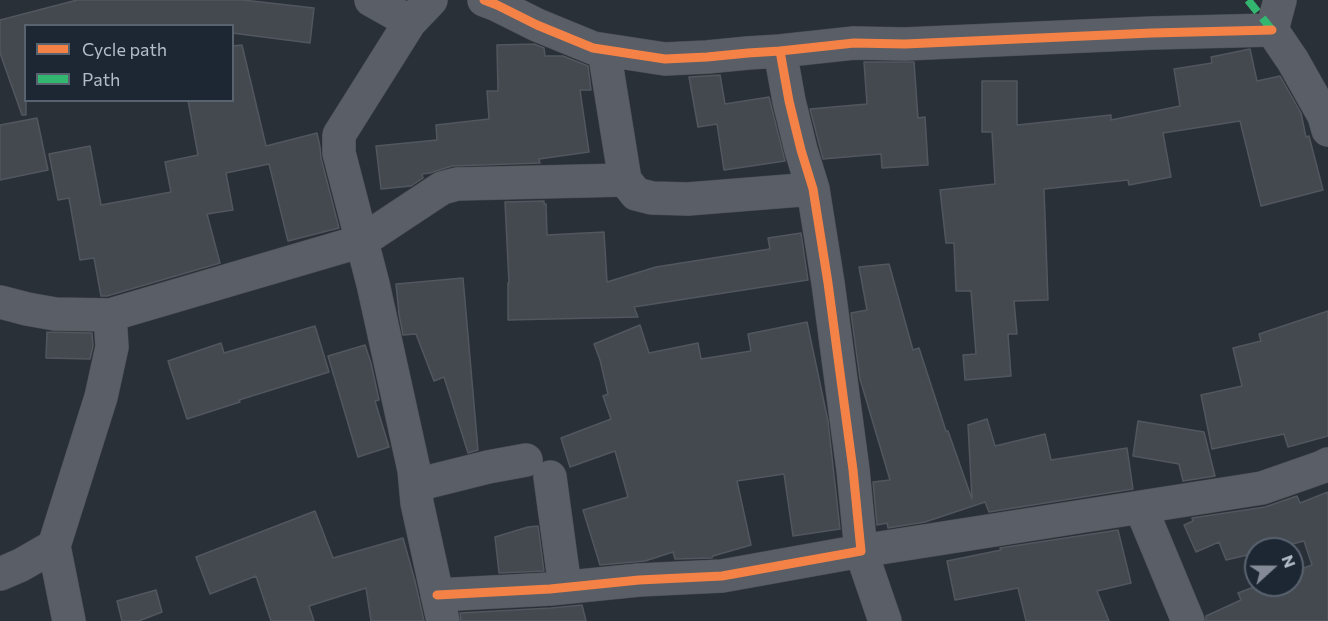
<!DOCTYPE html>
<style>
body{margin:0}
#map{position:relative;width:1328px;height:621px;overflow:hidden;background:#2a3038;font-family:Commissioner,sans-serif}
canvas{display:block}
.legend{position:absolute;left:24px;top:24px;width:210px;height:78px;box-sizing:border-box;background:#1d2633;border:2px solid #59626f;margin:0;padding:8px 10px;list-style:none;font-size:18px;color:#b4bcc9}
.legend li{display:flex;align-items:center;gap:12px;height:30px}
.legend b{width:30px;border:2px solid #59626f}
.north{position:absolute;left:1244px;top:537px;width:60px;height:60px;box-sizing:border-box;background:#1d2633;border:2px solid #59626f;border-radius:50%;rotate:69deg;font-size:16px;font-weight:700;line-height:24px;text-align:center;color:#b4bcc9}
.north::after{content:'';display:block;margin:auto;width:21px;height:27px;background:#848b96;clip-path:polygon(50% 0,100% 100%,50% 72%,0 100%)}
</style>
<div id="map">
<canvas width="1328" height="621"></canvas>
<ul class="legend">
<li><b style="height:8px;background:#f48246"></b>Cycle path</li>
<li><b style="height:8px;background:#33b770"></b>Path</li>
</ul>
<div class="north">N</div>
</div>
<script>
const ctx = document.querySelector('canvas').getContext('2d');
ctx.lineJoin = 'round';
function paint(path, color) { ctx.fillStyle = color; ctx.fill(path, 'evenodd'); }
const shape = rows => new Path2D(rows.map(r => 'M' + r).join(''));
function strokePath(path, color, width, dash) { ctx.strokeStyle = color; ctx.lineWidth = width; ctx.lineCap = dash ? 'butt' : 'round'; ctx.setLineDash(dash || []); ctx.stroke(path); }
const building = shape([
 [77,0,243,0,314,8,310,43,232,33,232,26,26,26,26,115,22,115,0,53,0,20,77,0],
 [534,44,544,48,545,56,563,56,588,66,591,90,580,90,589,152,539,159,540,163,452,166,430,173,422,174,423,178,411,186,381,189,376,146,437,140,436,125,489,119,487,91,498,91,497,45,534,44],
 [242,45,266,146,317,133,320,147,321,158,339,228,288,241,269,164,226,173,233,210,207,214,220,263,107,296,101,296,94,258,80,260,69,198,58,200,49,154,90,146,101,205,171,192,165,162,198,155,188,100,232,100,232,46,242,45],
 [1250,49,1257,81,1280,76,1301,113,1306,137,1309,136,1323,190,1261,206,1240,121,1163,133,1171,177,1129,185,1128,180,1044,189,1048,300,1014,301,1017,334,1008,334,1011,376,965,380,963,355,976,354,971,291,956,291,954,243,946,243,940,190,995,184,992,132,982,132,982,81,1017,81,1017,125,1111,115,1111,120,1180,106,1174,69,1212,63,1211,57,1250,49],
 [864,62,914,62,918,118,925,117,928,165,882,168,881,154,823,159,810,109,867,104,864,62],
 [720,75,725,104,769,97,785,161,724,170,717,124,698,127,689,77,720,75],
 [37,118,48,170,0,180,0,125,37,118],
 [544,201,544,204,546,204,547,235,604,232,607,282,656,267,770,249,768,238,801,233,808,280,634,307,638,317,508,320,508,283,509,283,505,202,544,201],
 [889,264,913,350,919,348,946,431,948,431,972,499,968,425,987,419,995,446,1045,434,1051,460,1127,448,1133,489,989,512,985,502,925,522,888,528,887,523,877,525,873,482,890,480,860,379,851,313,867,310,859,267,889,264],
 [463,278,478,450,468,453,444,377,434,381,416,334,403,335,399,314,396,284,463,278],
 [1328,311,1328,436,1288,447,1284,434,1212,449,1201,395,1242,386,1233,348,1261,341,1259,334,1328,311],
 [807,322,828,421,840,529,793,536,784,474,737,481,751,545,713,556,712,558,675,559,673,552,645,561,600,565,583,510,628,497,615,451,570,467,561,438,611,419,603,396,608,394,600,360,594,344,640,325,649,353,698,343,701,359,751,351,748,334,807,322],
 [315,326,329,372,239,400,240,402,187,419,168,361,221,343,224,353,315,326],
 [47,332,92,333,93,346,90,359,46,358,47,332],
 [365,345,371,363,379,400,375,401,389,447,358,457,328,356,365,345],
 [1138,421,1204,432,1215,476,1183,481,1179,464,1133,456,1138,421],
 [1328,492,1328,621,1206,621,1206,616,1241,600,1238,593,1259,585,1292,585,1292,572,1312,565,1304,541,1273,549,1256,549,1256,553,1226,560,1219,542,1196,552,1184,525,1193,521,1192,518,1265,507,1297,496,1300,503,1328,492],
 [315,511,333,558,403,538,415,581,424,621,371,621,366,588,309,606,314,621,271,621,256,576,210,594,196,557,315,511],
 [538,526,544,571,499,573,495,537,528,527,538,526],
 [1118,530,1131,583,1097,591,1109,621,1026,621,1018,588,955,600,947,561,1001,550,1000,548,1118,530],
 [156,590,162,612,139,621,122,621,117,601,156,590],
 [582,605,586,621,461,621,460,613,551,608,582,605]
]);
const street = shape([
 [371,0,410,22],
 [431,0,410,22,339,135,339,153,373,284,414,470,417,503,443,621],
 [484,0,497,5,537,25,593,48,665,59,707,57,748,53,780,51,854,43,905,44,1152,33,1272,30],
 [1272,30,1293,61,1324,116,1328,130],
 [1272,30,1280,0],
 [604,50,625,180,636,194,652,198,688,199,813,189],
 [0,302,27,309,55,314,110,315,112,347,101,397,54,546,69,621],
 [110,315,362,241,442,188,457,184,625,180],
 [550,477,565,587],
 [416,485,488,467,526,460],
 [1141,508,1188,621],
 [0,574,21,565,54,546],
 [437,595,550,589,639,580,722,576,861,551,853,470,828,283,813,189,801,150,789,101,780,51],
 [885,621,861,551,1262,488,1322,467,1328,464]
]);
const quiet = shape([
 [1248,0,1272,30]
]);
const cycleway = shape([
 [484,0,497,5,537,25,593,48,665,59,707,57,748,53,780,51,854,43,905,44,1152,33,1272,30],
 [437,595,550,589,639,580,722,576,861,551,853,470,828,283,813,189,801,150,789,101,780,51]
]);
paint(building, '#444950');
strokePath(building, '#52575f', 1.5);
strokePath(street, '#484c53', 34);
strokePath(street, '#5a5e66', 33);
strokePath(quiet, '#33b770', 8, [15, 8]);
strokePath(cycleway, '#f48246', 9);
</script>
